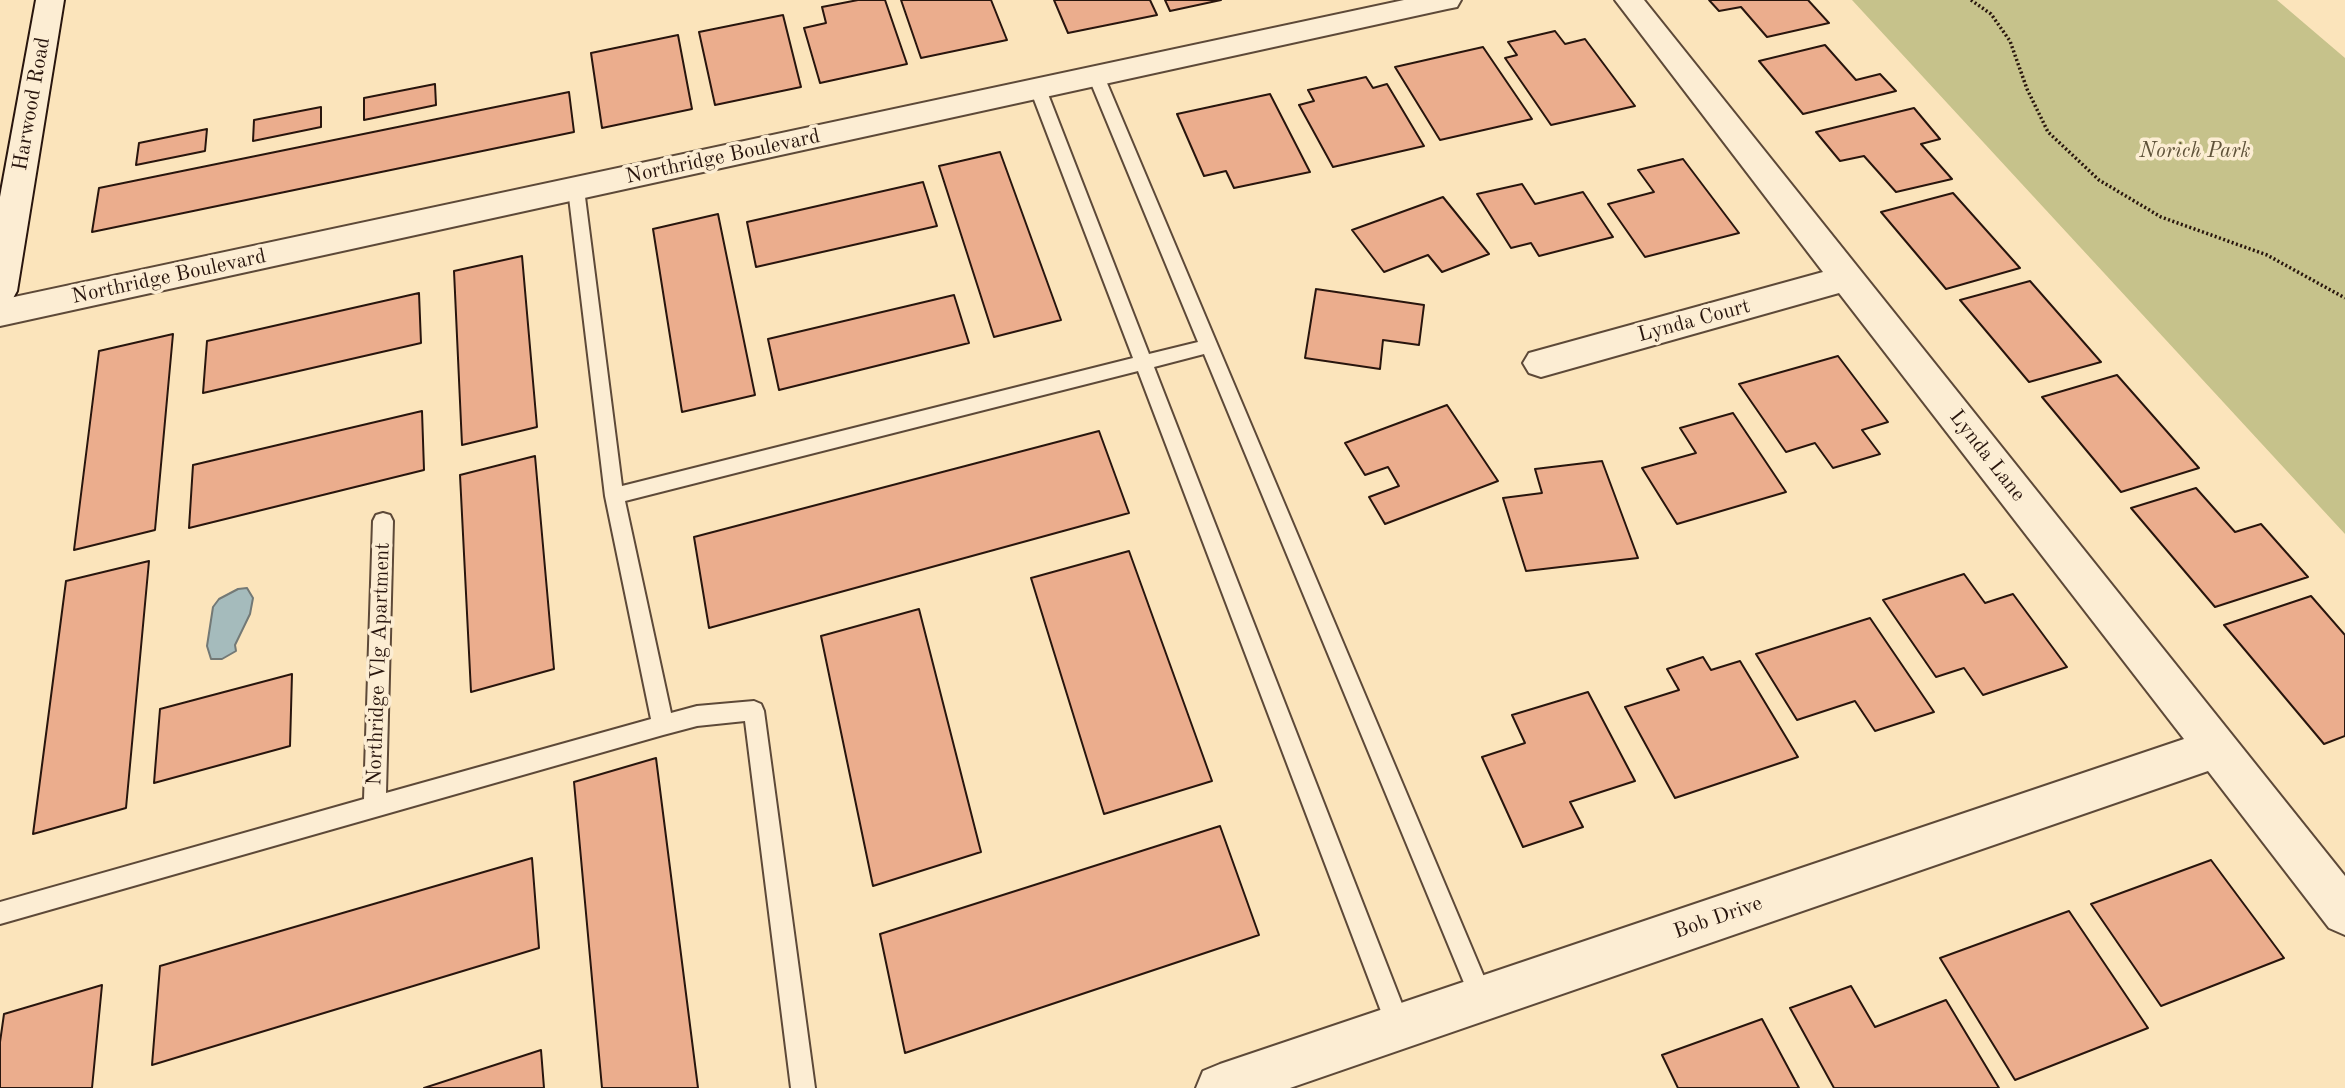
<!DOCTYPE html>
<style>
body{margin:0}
canvas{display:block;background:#fbe4bb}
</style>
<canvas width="2345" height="1088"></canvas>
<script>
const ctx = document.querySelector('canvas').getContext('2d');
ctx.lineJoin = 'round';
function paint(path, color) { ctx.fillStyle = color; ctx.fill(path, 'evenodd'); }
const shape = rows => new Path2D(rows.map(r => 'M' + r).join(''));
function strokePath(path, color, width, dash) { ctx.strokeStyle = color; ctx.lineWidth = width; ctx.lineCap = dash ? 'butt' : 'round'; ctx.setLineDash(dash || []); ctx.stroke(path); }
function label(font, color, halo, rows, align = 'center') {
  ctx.font = font + ' "Old Standard TT",serif'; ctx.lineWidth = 7; ctx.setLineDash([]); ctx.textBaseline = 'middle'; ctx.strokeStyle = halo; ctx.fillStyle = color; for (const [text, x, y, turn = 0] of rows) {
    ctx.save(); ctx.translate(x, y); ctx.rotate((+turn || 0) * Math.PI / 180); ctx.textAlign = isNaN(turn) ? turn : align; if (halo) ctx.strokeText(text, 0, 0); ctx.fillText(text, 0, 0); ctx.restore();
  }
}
const green = shape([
 [1852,0,2277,0,2345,58,2345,534]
]);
const water = shape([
 [247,588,253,598,250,614,235,645,236,651,222,659,211,659,207,646,213,607,219,599,238,589,247,588]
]);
const building = shape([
 [858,0,885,0,907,64,820,83,804,28,826,23,822,7,858,0],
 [901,0,991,0,1007,40,921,58,901,0],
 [1054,0,1150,0,1157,15,1068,33,1054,0],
 [1165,0,1221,0,1170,11,1165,0],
 [1709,0,1808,0,1829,23,1767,37,1741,7,1719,11,1709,0],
 [783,15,801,87,715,105,699,32,783,15],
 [1555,31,1565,44,1585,39,1635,106,1551,125,1505,58,1517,55,1508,42,1555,31],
 [678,35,692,109,602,128,591,53,678,35],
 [1825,45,1856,80,1880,74,1896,91,1803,114,1759,61,1825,45],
 [1483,47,1532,119,1440,140,1395,67,1483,47],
 [1366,77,1373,88,1387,84,1424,146,1333,167,1299,105,1314,101,1308,90,1366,77],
 [435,84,436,105,364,120,364,98,435,84],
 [569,92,574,132,92,232,99,188,569,92],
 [1270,94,1310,172,1234,188,1226,171,1204,176,1177,114,1270,94],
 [321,107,321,127,253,141,254,120,321,107],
 [1914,108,1940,139,1921,144,1952,179,1896,192,1864,156,1840,161,1816,132,1914,108],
 [207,129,205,151,136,165,139,143,207,129],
 [1000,152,1061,320,994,337,939,166,1000,152],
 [1683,159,1739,233,1645,257,1608,204,1654,192,1638,170,1683,159],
 [923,182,937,226,756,267,747,222,923,182],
 [1522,184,1535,204,1583,192,1613,237,1539,256,1531,243,1511,248,1477,194,1522,184],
 [1953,193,2020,268,1946,289,1881,212,1953,193],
 [1443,197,1489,254,1442,272,1428,255,1384,272,1352,230,1443,197],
 [718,214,755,395,682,412,653,229,718,214],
 [522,256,537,427,462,445,454,271,522,256],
 [2030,281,2101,362,2029,382,1960,300,2030,281],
 [1316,289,1424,305,1419,345,1383,340,1380,369,1305,358,1316,289],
 [419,293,421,343,203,393,207,341,419,293],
 [954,295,969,343,779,390,768,339,954,295],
 [173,334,155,530,74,550,99,351,173,334],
 [1838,356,1888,422,1862,430,1880,454,1833,468,1815,443,1786,452,1739,384,1838,356],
 [2117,375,2199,468,2121,492,2042,397,2117,375],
 [1447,405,1498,481,1385,524,1369,497,1399,486,1388,467,1365,475,1345,443,1447,405],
 [422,411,424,470,189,528,193,465,422,411],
 [1733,413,1786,492,1677,524,1642,468,1696,453,1680,428,1733,413],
 [1099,431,1129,513,709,628,694,537,1099,431],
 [535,456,554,669,471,692,460,475,535,456],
 [1602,461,1638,558,1526,571,1503,498,1542,493,1535,469,1602,461],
 [2196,488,2235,532,2261,524,2308,577,2215,607,2131,508,2196,488],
 [1129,551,1212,781,1104,814,1031,578,1129,551],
 [149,561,126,808,33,834,66,581,149,561],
 [1964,574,1985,603,2013,594,2067,667,1983,695,1964,668,1936,677,1883,600,1964,574],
 [2311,596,2345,635,2345,736,2324,744,2224,625,2311,596],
 [919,609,981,852,873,886,821,636,919,609],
 [1870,618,1934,712,1875,731,1855,701,1797,720,1756,654,1870,618],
 [1703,657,1711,670,1740,661,1798,757,1675,798,1625,707,1679,690,1667,669,1703,657],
 [292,674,290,746,154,783,160,709,292,674],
 [1588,692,1635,781,1570,802,1583,827,1523,847,1482,757,1525,743,1512,715,1588,692],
 [656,758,698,1088,602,1088,574,782,656,758],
 [1220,826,1259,935,905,1053,880,934,1220,826],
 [532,858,539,948,152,1065,160,966,532,858],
 [2211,860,2284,958,2161,1006,2091,904,2211,860],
 [2069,911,2148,1028,2015,1080,1940,958,2069,911],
 [102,985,92,1088,0,1088,0,1042,4,1014,102,985],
 [1851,986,1875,1027,1946,1000,1999,1088,1834,1088,1790,1008,1851,986],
 [1762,1019,1799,1088,1678,1088,1662,1055,1762,1019],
 [541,1050,544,1088,424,1088,541,1050]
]);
const path = shape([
 [1971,0,1991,14,2010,41,2027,89,2048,132,2099,180,2161,217,2267,255,2345,298]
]);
const lane = shape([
 [1096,71,1104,76,1490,991,1494,999,1490,1007,1482,1011,1474,1007,1204,354,1154,367,1411,1027,1407,1035,1399,1039,1391,1035,1387,1027,1138,371,625,501,671,713,697,706,754,701,761,704,764,711,815,1088,791,1088,745,721,697,726,663,735,0,924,0,902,364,799,373,521,376,515,383,513,390,515,393,521,386,793,651,719,605,496,568,189,570,185,582,185,584,189,622,486,1133,358,1030,89,1038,84,1046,89,1149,354,1198,342,1088,76,1096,71]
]);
const street = shape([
 [1404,0,1461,0,1457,7,1447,9,0,326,0,300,1404,0],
 [1615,0,1644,0,2345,876,2345,935,2329,928,2208,771,1290,1088,1196,1088,1203,1071,1220,1064,2184,739,1839,293,1541,377,1529,373,1523,363,1529,353,1823,272,1615,0]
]);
const secondary = shape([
 [36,0,64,0,17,291,12,300,0,304,0,197,36,0]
]);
const streetNames = [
 ["Harwood Road",32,104,-80],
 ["Northridge Boulevard",723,157,-12],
 ["Northridge Boulevard",169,277,-12],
 ["Lynda Court",1694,321,-15],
 ["Lynda Lane",1987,456,52],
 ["Northridge Vlg Apartment",379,664,-88],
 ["Bob Drive",1718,918,-19]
];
const parkNames = [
 ["Norich Park",2195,151]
];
paint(green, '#c6c28b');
paint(water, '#a5bbbc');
strokePath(water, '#737976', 2);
paint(building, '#ebad8d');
strokePath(building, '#28150d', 2);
strokePath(lane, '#5d4938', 4);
strokePath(street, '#5d4938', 4);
strokePath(secondary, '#28150d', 4);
strokePath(path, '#28150d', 3.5, [2, 2.5]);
paint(lane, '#fcedd3');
paint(street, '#fcedd3');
paint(secondary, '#fcedd3');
label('21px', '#28150d', '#fcedd3', streetNames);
label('italic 21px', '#5f5239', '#fcedd3', parkNames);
</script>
